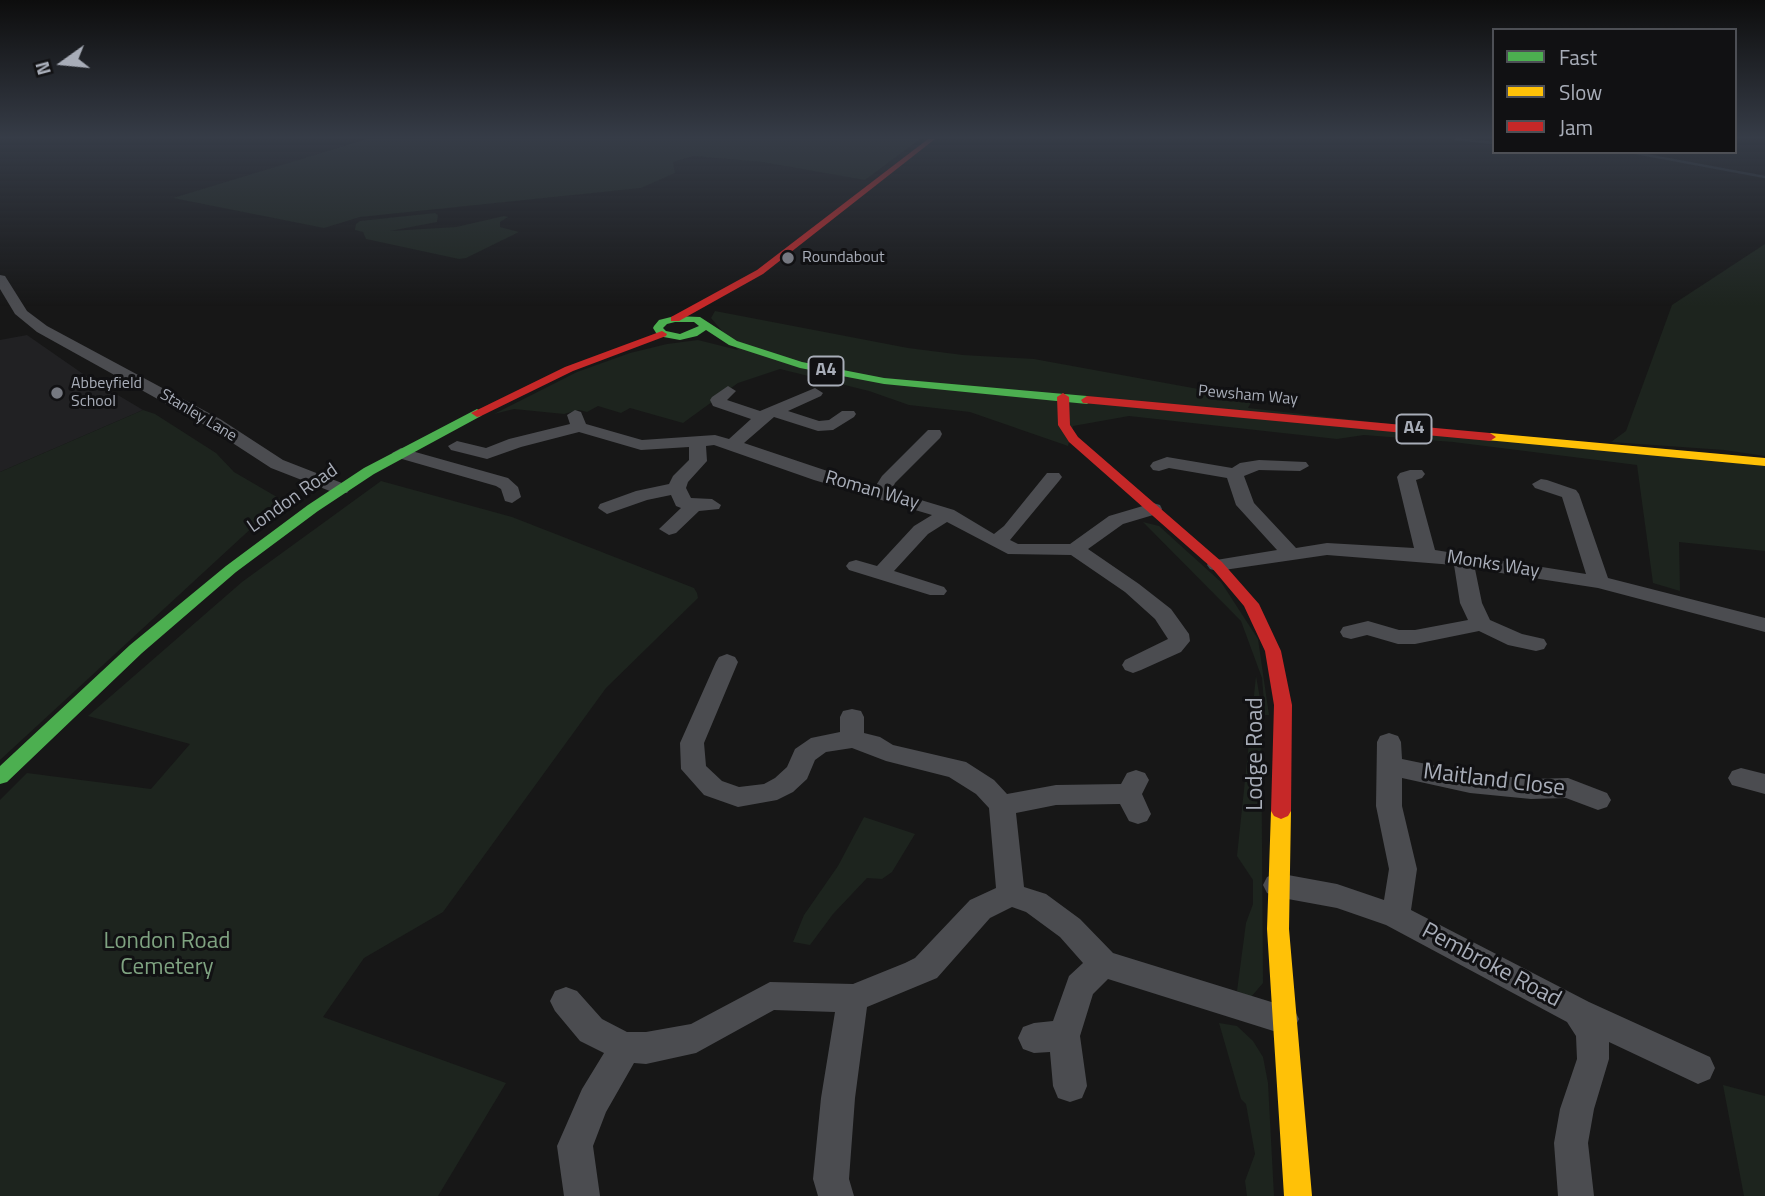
<!DOCTYPE html>
<style>
body{margin:0}
#map{position:relative;width:1765px;height:1196px;overflow:hidden;background:#171717;font-family:"Titillium Web",sans-serif}
canvas{display:block}
.legend{position:absolute;left:1492px;top:28px;width:245px;height:126px;box-sizing:border-box;background:#111113;border:2px solid #4d4f55;margin:0;padding:9px 12px;list-style:none;font-size:21px;color:#a8adb8}
.legend li{display:flex;align-items:center;gap:14px;height:35px}
.legend b{width:35px;border:2px solid #4d4f55}
.north{position:absolute;left:28px;top:28px;width:70px;height:70px;-webkit-text-stroke:5px #111113;paint-order:stroke;rotate:255deg;font-size:19px;font-weight:700;line-height:28px;text-align:center;color:#a8adb8}
.north::after{content:'';display:block;margin:auto;width:24px;height:32px;background:#a8adb8;clip-path:polygon(50% 0,100% 100%,50% 72%,0 100%)}
</style>
<div id="map">
<canvas width="1765" height="1196"></canvas>
<ul class="legend">
<li><b style="height:9px;background:#4caf50"></b>Fast</li>
<li><b style="height:9px;background:#ffc107"></b>Slow</li>
<li><b style="height:9px;background:#c62828"></b>Jam</li>
</ul>
<div class="north">N</div>
</div>
<script>
const ctx = document.querySelector('canvas').getContext('2d');
ctx.lineJoin = 'round';
function paint(path, color) { ctx.fillStyle = color; ctx.fill(path, 'evenodd'); }
const shape = rows => new Path2D(rows.map(r => 'M' + r).join(''));
function strokePath(path, color, width, dash) { ctx.strokeStyle = color; ctx.lineWidth = width; ctx.lineCap = dash ? 'butt' : 'round'; ctx.setLineDash(dash || []); ctx.stroke(path); }
function label(font, color, halo, rows, align = 'center') {
  ctx.font = font + ' "Titillium Web",sans-serif'; ctx.lineWidth = 6; ctx.setLineDash([]); ctx.textBaseline = 'middle'; ctx.strokeStyle = halo; ctx.fillStyle = color; for (const [text, x, y, turn = 0] of rows) {
    ctx.save(); ctx.translate(x, y); ctx.rotate((+turn || 0) * Math.PI / 180); ctx.textAlign = isNaN(turn) ? turn : align; if (halo) ctx.strokeText(text, 0, 0); ctx.fillText(text, 0, 0); ctx.restore();
  }
}
const built = shape([
 [27,335,86,376,143,410,0,472,0,340]
]);
const green = shape([
 [367,139,920,139,865,180,762,162,694,156,673,162,675,173,641,188,360,217,324,228,173,198],
 [435,213,438,215,437,222,390,231,456,227,504,216,508,217,500,222,500,227,519,232,466,258,459,259,366,239,363,232,355,230,356,224,360,221],
 [1765,244,1765,456,1724,450,1611,442,1626,431,1672,305],
 [715,311,908,348,963,355,1034,359,1253,399,1248,408,1765,466,1765,551,1679,542,1680,591,1653,583,1637,465,1453,442,1364,435,1337,439,1129,416,1073,426,1068,446,970,412,909,405,869,391,780,369,738,383,683,423,630,408,621,413,598,406,587,412,579,410,564,414,514,409,494,414,577,372,630,353,667,344,698,340,738,350,711,318],
 [143,410,155,414,216,453,234,472,282,500,0,760,0,472],
 [381,481,512,517,694,588,697,593,698,598,606,688,443,912,364,958,323,1017,506,1083,438,1196,0,1196,0,800,27,773,151,789,190,744,88,716,242,582],
 [1143,522,1159,526,1221,582,1258,639,1269,715,1265,715,1262,678,1241,621],
 [1256,676,1261,704,1263,983,1251,997,1237,991,1246,923,1253,904,1253,880,1237,856],
 [864,817,915,834,892,872,882,879,867,878,833,914,810,945,793,942,804,915,838,866],
 [1219,1023,1237,1026,1253,1041,1263,1057,1268,1083,1274,1196,1247,1196,1245,1181,1255,1154,1246,1104,1241,1099],
 [1723,1085,1765,1096,1765,1196,1744,1196]
]);
const stream = shape([
 [1456,139,1494,143],
 [1630,152,1765,177]
]);
const street = shape([
 [0,275,5,276,27,311,47,326,220,419,283,460,347,485,350,489,347,493,335,493,271,468,208,427,37,332,15,314,0,289,0,275],
 [728,386,736,391,727,400,760,411,815,388,823,393,821,396,788,411,819,421,829,420,842,411,854,411,856,414,854,417,833,430,818,431,774,417,744,443,875,487,882,476,928,430,940,430,942,434,940,438,895,483,891,491,954,510,994,534,1004,526,1047,473,1059,473,1062,477,1059,481,1010,540,1018,544,1070,544,1109,516,1153,503,1160,505,1162,509,1160,513,1123,524,1088,549,1139,584,1171,609,1189,634,1190,641,1181,652,1141,670,1133,673,1125,670,1122,665,1125,660,1168,639,1155,619,1125,592,1071,555,1008,554,947,522,928,534,894,571,944,587,947,591,944,595,930,595,849,570,846,566,849,562,856,560,877,566,914,526,932,515,814,480,714,445,706,446,707,461,688,482,686,488,691,498,712,499,721,505,719,509,699,511,676,533,669,535,659,529,681,508,676,506,671,495,647,500,607,514,598,508,600,504,636,491,669,484,673,476,689,460,689,447,641,450,579,432,521,447,487,459,451,450,448,446,457,441,486,448,509,439,570,424,567,415,575,410,581,412,586,424,642,440,715,435,729,439,751,419,713,406,710,400,712,397,728,386],
 [401,448,508,478,518,487,521,497,512,503,505,501,501,489,496,486,395,457,392,453,401,448],
 [1167,457,1232,468,1240,463,1259,460,1306,462,1309,466,1300,471,1259,470,1244,476,1254,503,1296,548,1327,543,1414,548,1397,477,1400,473,1410,470,1422,470,1425,474,1422,478,1416,480,1435,550,1586,574,1562,497,1535,488,1532,484,1541,479,1547,480,1576,490,1579,494,1608,578,1765,618,1765,632,1598,588,1475,569,1482,603,1490,620,1522,634,1544,639,1547,644,1544,649,1536,651,1508,645,1479,631,1415,644,1398,644,1367,635,1351,639,1343,637,1340,632,1343,627,1368,621,1399,630,1415,630,1468,620,1460,603,1454,565,1327,555,1217,571,1210,569,1207,565,1210,561,1277,550,1236,505,1227,478,1169,468,1159,471,1153,470,1150,466,1153,462,1167,457],
 [727,654,735,657,738,662,704,743,706,766,722,781,739,787,764,784,775,778,787,767,795,749,811,738,840,732,840,717,843,711,852,709,861,711,864,717,864,733,880,737,893,745,966,762,994,780,1007,794,1056,785,1121,784,1127,773,1136,770,1145,773,1149,780,1142,794,1151,814,1147,821,1138,824,1129,821,1120,804,1056,805,1016,813,1024,887,1046,894,1080,919,1113,953,1294,1009,1299,1019,1294,1029,1283,1034,1108,979,1093,994,1080,1036,1087,1086,1082,1098,1070,1102,1058,1098,1053,1086,1050,1052,1034,1053,1023,1049,1018,1038,1023,1027,1034,1023,1053,1021,1069,976,1083,963,1060,937,1026,912,1012,907,990,918,937,978,867,1007,855,1098,849,1179,854,1196,818,1196,813,1179,821,1098,835,1012,774,1010,696,1053,646,1064,634,1063,606,1112,593,1146,600,1196,564,1196,557,1146,582,1089,604,1053,580,1041,555,1011,550,1001,555,991,566,987,577,991,602,1019,627,1032,646,1032,691,1024,770,982,853,984,905,963,915,958,970,900,996,888,989,808,976,794,949,777,886,761,852,748,826,752,815,760,807,779,793,792,777,800,738,807,704,795,681,769,680,743,716,662,719,657,727,654],
 [1389,733,1398,736,1401,742,1402,759,1470,773,1531,779,1568,778,1607,793,1611,800,1607,807,1598,810,1566,798,1531,799,1470,793,1402,778,1402,806,1417,869,1411,910,1589,1002,1710,1057,1715,1068,1710,1079,1698,1084,1609,1042,1609,1059,1594,1109,1588,1143,1594,1196,1558,1196,1554,1143,1560,1109,1577,1059,1576,1036,1567,1022,1386,925,1337,908,1277,897,1267,893,1263,885,1267,877,1277,873,1337,884,1384,900,1389,869,1376,806,1377,742,1380,736,1389,733],
 [1741,768,1765,774,1765,794,1732,785,1728,778,1732,771,1741,768]
]);
const fast = shape([
 [675,316,700,317,737,341,802,362,884,378,1087,396,1093,400,1087,404,884,384,800,368,729,345,706,330,697,336,680,340,658,336,653,328,654,326,659,320,675,316],
 [675,322,694,322,699,326,680,334,666,331,663,328,667,324,675,322],
 [477,409,483,413,481,416,374,474,318,511,236,572,142,653,7,782,0,784,0,766,130,645,226,566,308,505,364,468,477,409]
]);
const slow = shape([
 [1490,433,1765,458,1765,466,1486,440,1486,434,1490,433],
 [1281,803,1288,806,1291,811,1289,929,1312,1196,1284,1196,1267,929,1271,811,1274,806,1281,803]
]);
const jam = shape([
 [928,139,935,139,763,274,679,321,671,321,671,317,757,270,928,139],
 [662,331,667,334,666,336,573,371,481,416,477,417,471,413,565,367,662,331],
 [1063,393,1069,397,1070,425,1078,437,1222,562,1259,604,1281,651,1292,705,1291,811,1288,816,1281,819,1274,816,1271,811,1274,705,1265,651,1244,606,1212,568,1069,442,1058,425,1057,397,1063,393],
 [1087,396,1490,433,1496,437,1490,441,1083,403,1081,400,1087,396]
]);
const markers = [
 [788,258,7,"#757880"],
 [57,393,7,"#757880"]
];
const farPoinames = [
 ["Roundabout",802,258],
 ["Abbeyfield",71,384],
 ["School",71,402]
];
const farStreetnames = [
 ["Pewsham Way",1248,396,5],
 ["Stanley Lane",198,416,31]
];
const shields = [
 [826,371,35],
 [1414,429,35]
];
const shieldNames = [
 ["A4",826,371],
 ["A4",1414,429]
];
const streetNames = [
 ["Roman Way",872,491,16],
 ["London Road",293,499,-35],
 ["Monks Way",1493,565,9]
];
const nearStreetnames = [
 ["Lodge Road",1256,754,-90],
 ["Maitland Close",1494,781,7],
 ["Pembroke Road",1491,966,28]
];
const nearParknames = [
 ["London Road",167,942],
 ["Cemetery",167,968]
];
paint(built, '#212123');
paint(green, '#1d241e');
strokePath(stream, '#2a3239', 2.5);
paint(street, '#4b4c50');
paint(fast, '#4caf50');
paint(slow, '#ffc107');
paint(jam, '#c62828');
const sky = ctx.createLinearGradient(0, 0, 0, 306);
sky.addColorStop(0, '#0d0d0d');
sky.addColorStop(0.45, '#363c47');
sky.addColorStop(1, '#363c4700');
ctx.fillStyle = sky;
ctx.fillRect(0, 0, 1765, 306);
for (const [x, y, r, color] of markers) { const dot = new Path2D(); dot.arc(x, y, r, 0, 2 * Math.PI); ctx.fillStyle = color; ctx.fill(dot); strokePath(dot, '#111113', 2.5); }
label('16px', '#a8adb8', '#111113', farPoinames, 'left');
label('16px', '#a8adb8', '#111113', farStreetnames);
for (const [x, y, w] of shields) { const box = new Path2D(); box.roundRect(x - w / 2, y - 14.5, w, 29, 5); ctx.fillStyle = '#111113'; ctx.fill(box); strokePath(box, '#a8adb8', 2); }
label('bold 18px', '#a8adb8', null, shieldNames);
label('19px', '#a8adb8', '#111113', streetNames);
label('23px', '#a8adb8', '#111113', nearStreetnames);
label('23px', '#7fa381', '#111113', nearParknames);
</script>
